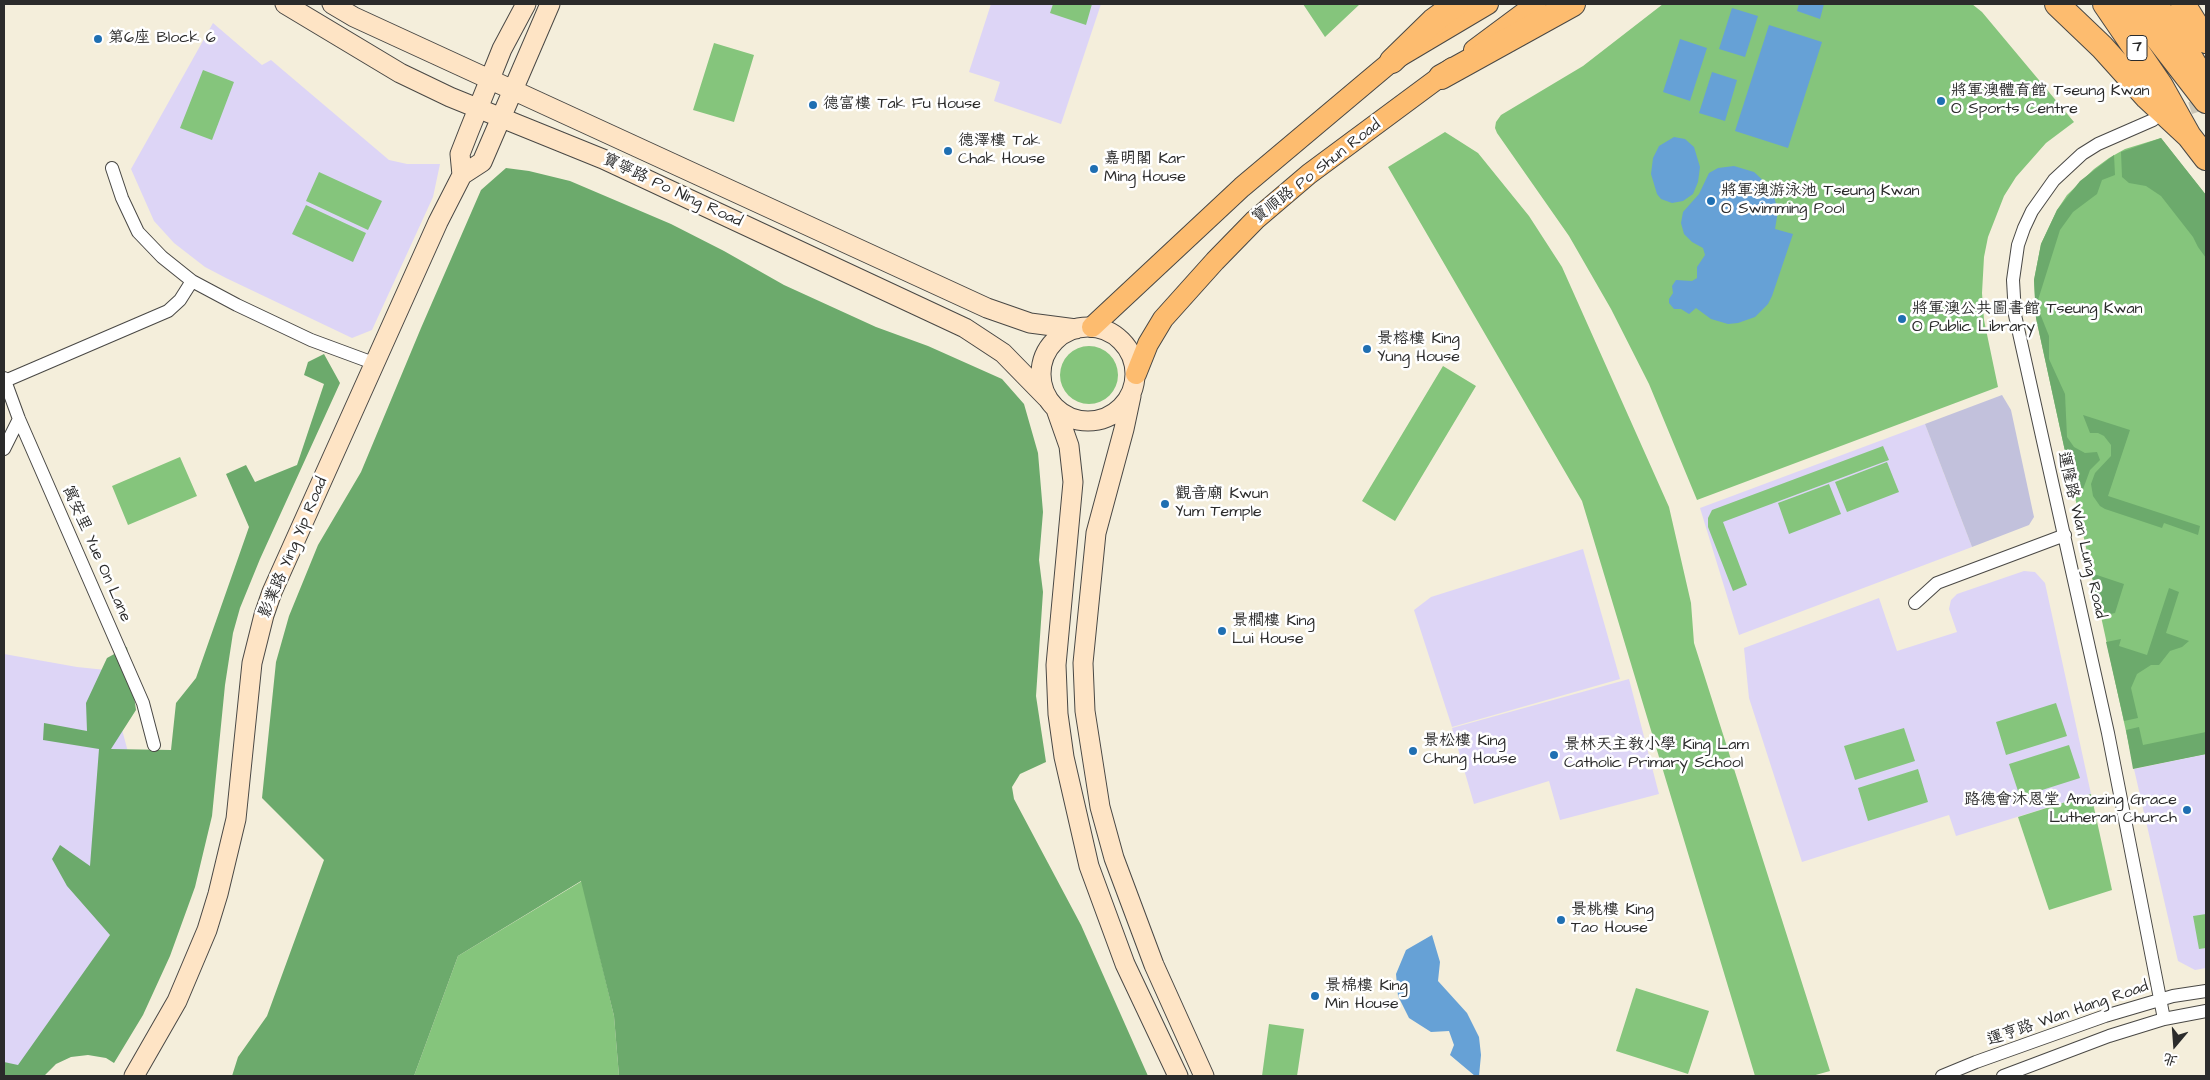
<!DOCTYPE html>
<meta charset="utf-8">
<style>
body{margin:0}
#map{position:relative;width:2210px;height:1080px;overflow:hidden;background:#f4eedb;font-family:"Architects Daughter","LXGW WenKai TC",sans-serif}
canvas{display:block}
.frame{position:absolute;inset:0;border:5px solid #2b2b2b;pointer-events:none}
.north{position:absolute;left:2150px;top:1020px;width:50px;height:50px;-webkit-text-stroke:4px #fff;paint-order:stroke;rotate:198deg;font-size:14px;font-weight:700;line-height:20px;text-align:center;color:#2b2b2b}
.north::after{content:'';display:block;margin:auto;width:18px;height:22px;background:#2b2b2b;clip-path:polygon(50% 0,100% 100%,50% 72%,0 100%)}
</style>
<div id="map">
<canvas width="2210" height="1080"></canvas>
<div class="frame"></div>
<div class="north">北</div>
</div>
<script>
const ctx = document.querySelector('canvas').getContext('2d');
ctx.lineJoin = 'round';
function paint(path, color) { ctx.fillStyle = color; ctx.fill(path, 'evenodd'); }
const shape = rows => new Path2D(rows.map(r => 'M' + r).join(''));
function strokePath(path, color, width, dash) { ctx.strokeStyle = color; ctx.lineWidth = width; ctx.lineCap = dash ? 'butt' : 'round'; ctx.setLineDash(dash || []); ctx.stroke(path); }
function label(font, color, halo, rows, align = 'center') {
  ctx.font = font + ' "Architects Daughter","LXGW WenKai TC",sans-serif'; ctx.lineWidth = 5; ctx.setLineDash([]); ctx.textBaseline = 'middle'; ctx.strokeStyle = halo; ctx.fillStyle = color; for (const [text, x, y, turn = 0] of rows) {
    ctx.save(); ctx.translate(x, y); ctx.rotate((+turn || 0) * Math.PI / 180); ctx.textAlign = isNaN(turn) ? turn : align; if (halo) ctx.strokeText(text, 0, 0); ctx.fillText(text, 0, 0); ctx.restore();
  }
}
const built = shape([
 [991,4,1101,4,1061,124,994,101,1000,82,969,72],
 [213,23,262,65,271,60,389,160,407,164,440,164,433,197,372,330,352,338,226,278,205,267,174,243,154,221,131,169],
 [1925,424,1972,547,1739,635,1700,508],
 [1583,549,1620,679,1452,727,1414,610,1431,597],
 [2024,571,2035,572,2045,583,2091,794,1956,836,1949,815,1802,862,1749,698,1744,648,1879,598,1897,651,1957,632,1949,609,1951,600,1957,594],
 [4,654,77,667,106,670,135,778,110,935,19,1074,10,1076,4,1076],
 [1629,679,1659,794,1560,820,1549,781,1474,804,1452,728],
 [2206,754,2206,968,2195,970,2178,961,2134,769]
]);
const industrial = shape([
 [2002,395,2011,410,2034,517,2029,525,1972,547,1925,424]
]);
const green = shape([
 [1053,4,1092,4,1086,25,1050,13],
 [1303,4,1360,4,1325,37],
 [1663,4,1972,4,1982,12,2074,122,2046,143,2016,177,2004,196,1988,237,1984,257,1982,293,1984,320,1998,387,1697,500,1649,384,1611,309,1569,236,1497,133,1495,128,1496,122,1501,115,1583,66],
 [714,43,754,55,734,122,693,110],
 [203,70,234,82,212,140,180,128],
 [1445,132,1478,153,1529,216,1562,267,1669,507,1691,603,1694,643,1830,1071,1812,1076,1755,1076,1582,501,1388,167],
 [2161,138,2206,195,2206,754,2134,768,2036,318,2034,280,2041,244,2057,210,2067,195,2094,169,2109,158,2125,149],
 [319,172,382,201,368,230,306,201],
 [306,205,366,233,353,262,292,234],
 '1060 375a29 29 0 1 1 58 0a29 29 0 1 1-58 0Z',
 [1443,366,1476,386,1395,521,1362,501],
 [1883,446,1889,460,1723,522,1747,585,1733,591,1708,527,1708,518,1712,510],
 [180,457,197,496,128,525,112,486],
 [1887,462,1899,492,1847,512,1835,482],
 [1829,484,1841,514,1789,534,1778,503],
 [2056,703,2067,736,2006,755,1996,722],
 [1904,728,1915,761,1855,780,1844,746],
 [2069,745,2080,778,2020,797,2009,764],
 [1918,769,1928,802,1868,821,1858,788],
 [2091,794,2112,890,2049,910,2018,817],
 [582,881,614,1016,619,1076,414,1076,458,956],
 [2206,914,2206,948,2199,949,2193,916],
 [1636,988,1709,1011,1688,1074,1616,1051],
 [1269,1024,1304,1029,1297,1076,1262,1076]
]);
const forest = shape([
 [2161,138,2206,195,2206,258,2198,247,2193,237,2161,196,2146,186,2129,183,2122,177,2121,152],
 [2114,155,2115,175,2102,180,2097,194,2073,212,2060,230,2038,300,2039,311,2049,336,2049,359,2065,394,2067,437,2074,447,2085,453,2097,452,2100,460,2090,470,2082,492,2075,497,2036,318,2034,280,2041,244,2057,210,2080,181],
 [506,168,529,171,570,181,671,224,724,251,784,285,876,327,928,346,1002,379,1024,404,1038,453,1043,512,1039,560,1043,592,1036,696,1046,762,1020,774,1012,787,1014,799,1081,925,1148,1076,619,1076,614,1016,581,881,458,956,414,1076,232,1076,238,1057,267,1016,324,860,262,798,276,662,289,616,318,545,361,472,421,328,481,190],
 [324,354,340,383,260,559,240,608,233,633,225,685,212,816,195,887,170,956,143,1015,114,1063,106,1058,88,1055,71,1057,56,1064,44,1076,4,1076,4,1062,18,1065,110,935,67,886,52,859,60,845,90,866,99,749,43,740,44,723,87,731,86,703,107,658,127,647,136,710,111,749,171,750,176,703,196,678,249,527,226,474,246,465,255,482,297,465,324,384,304,375,308,362],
 [2083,415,2130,430,2108,496,2200,526,2198,535,2164,523,2162,528,2105,509,2100,506,2093,496,2091,484,2095,473,2111,456,2111,445,2104,436,2098,433,2090,433],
 [2091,573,2124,584,2115,613,2101,616],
 [2169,588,2179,592,2166,633,2189,641,2182,647,2170,651,2159,665,2151,665,2137,674,2131,688,2138,718,2124,721,2106,642,2121,639,2119,646,2147,655],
 [2139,727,2143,745,2206,732,2206,754,2133,769,2126,730]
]);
const water = shape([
 [1799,4,1824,4,1820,19,1797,11],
 [1732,8,1758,16,1745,57,1719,49],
 [1769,25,1822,42,1788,148,1735,131],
 [1680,39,1707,48,1690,101,1663,92],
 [1712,72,1737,80,1725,121,1699,113],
 [1674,137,1685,139,1694,147,1700,167,1698,182,1693,194,1683,201,1672,203,1661,199,1657,194,1651,174,1653,158,1659,146],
 [1734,166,1754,172,1768,185,1773,193,1778,211,1775,229,1793,234,1772,296,1768,304,1755,317,1738,323,1728,324,1711,319,1696,308,1689,314,1681,309,1674,309,1669,303,1669,299,1673,293,1672,286,1676,280,1692,281,1697,278,1697,267,1705,255,1703,248,1692,242,1684,234,1681,223,1683,212,1699,194,1709,173,1718,168],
 [1432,935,1440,962,1438,981,1467,1013,1479,1037,1481,1055,1479,1076,1475,1076,1450,1055,1454,1045,1449,1031,1431,1032,1409,1018,1398,996,1396,974,1406,950]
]);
const streetTunnel = shape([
 [2173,114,2206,103]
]);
const street = shape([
 [2153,120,2098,144,2082,154,2054,180,2032,211,2024,228,2018,245,2013,280,2015,315,2108,733,2164,1019],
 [112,168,122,198,138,232,162,257,192,281,237,305,311,340,376,364],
 [4,378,19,419,143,703,154,745],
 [5,381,168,311,180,300,192,281],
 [4,449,19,419],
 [1915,603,1937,583,2065,535],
 [1942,1076,1976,1062,2105,1016,2173,996,2206,991],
 [2003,1076,2109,1036,2164,1019,2206,1011]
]);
const secondary = shape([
 [285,4,400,73,450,97,603,159,965,328,1003,353,1047,398],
 [332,4,354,17,987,308,1030,323,1076,329],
 [462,175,460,154,469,131,502,49,526,4],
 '1041 374a47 47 0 1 1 94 0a47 47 0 1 1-94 0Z',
 [1131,396,1124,429,1096,533,1083,663,1085,711,1100,807,1114,858,1154,965,1204,1076],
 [1056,409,1069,446,1073,482,1056,665,1058,714,1064,757,1089,866,1125,964,1178,1076],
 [134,1076,177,1001,207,930,218,894,236,819,252,663,264,615,272,592,438,222,462,175,482,162,550,4]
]);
const primary = shape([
 [1474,50,1536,4],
 [1092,327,1242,187,1380,71,1392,61,1488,4],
 [1136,374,1148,344,1163,319,1215,261,1255,220,1309,174,1452,68]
]);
const highway = shape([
 [2057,4,2102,47,2147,97,2189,136],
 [2105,4,2161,86,2189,136,2206,158],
 [2131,4,2206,101],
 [2155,4,2179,38,2202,77],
 [2183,4,2206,41],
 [1392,61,1433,21,1456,4],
 [1441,77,1573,4]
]);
const markers = [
 [98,39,5,"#1f6fb2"],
 [1941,101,5,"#1f6fb2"],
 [813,105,5,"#1f6fb2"],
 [948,151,5,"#1f6fb2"],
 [1094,169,5,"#1f6fb2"],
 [1711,201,5,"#1f6fb2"],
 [1902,319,5,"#1f6fb2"],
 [1367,349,5,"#1f6fb2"],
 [1165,504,5,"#1f6fb2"],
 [1222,631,5,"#1f6fb2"],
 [1413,751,5,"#1f6fb2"],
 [1554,755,5,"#1f6fb2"],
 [2187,810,5,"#1f6fb2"],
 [1561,920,5,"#1f6fb2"],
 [1315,996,5,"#1f6fb2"]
];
const shields = [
 [2137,48,20]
];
const shieldNames = [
 ["7",2137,48]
];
const poiNames = [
 ["第6座 Block 6",108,39],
 ["將軍澳體育館 Tseung Kwan",1951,92],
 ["O Sports Centre",1951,110],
 ["德富樓 Tak Fu House",823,105],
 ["德澤樓 Tak",958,142],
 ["Chak House",958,160],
 ["嘉明閣 Kar",1104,160],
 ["Ming House",1104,178],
 ["將軍澳游泳池 Tseung Kwan",1721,192],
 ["O Swimming Pool",1721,210],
 ["將軍澳公共圖書館 Tseung Kwan",1912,310],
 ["O Public Library",1912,328],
 ["景榕樓 King",1377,340],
 ["Yung House",1377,358],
 ["觀音廟 Kwun",1175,495],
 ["Yum Temple",1175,513],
 ["景櫚樓 King",1232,622],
 ["Lui House",1232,640],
 ["景松樓 King",1423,742],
 ["Chung House",1423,760],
 ["景林天主教小學 King Lam",1564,746],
 ["Catholic Primary School",1564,764],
 ["路德會沐恩堂 Amazing Grace",2177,801,"right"],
 ["Lutheran Church",2177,819,"right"],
 ["景桃樓 King",1571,911],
 ["Tao House",1571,929],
 ["景棉樓 King",1325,987],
 ["Min House",1325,1005]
];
const streetNames = [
 ["寶順路 Po Shun Road",1317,172,-38],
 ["寶寧路 Po Ning Road",672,191,25],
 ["運隆路 Wan Lung Road",2081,535,77],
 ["影業路 Ying Yip Road",294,548,-67],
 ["寓安里 Yue On Lane",96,554,66],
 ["運亨路 Wan Hang Road",2068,1014,-19]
];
paint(built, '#ddd5f6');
paint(industrial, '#c2c1dc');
paint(green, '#85c57c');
paint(forest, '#6caa6c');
paint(water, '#66a1d6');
strokePath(streetTunnel, '#ccc7b8', 12, [12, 6]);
strokePath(street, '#494845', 14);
strokePath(secondary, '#494845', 21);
strokePath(primary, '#494845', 22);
strokePath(highway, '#494845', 26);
strokePath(street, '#fff', 12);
strokePath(secondary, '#fee4c5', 19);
strokePath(primary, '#fdbc6f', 20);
strokePath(highway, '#fdbc6f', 24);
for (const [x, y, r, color] of markers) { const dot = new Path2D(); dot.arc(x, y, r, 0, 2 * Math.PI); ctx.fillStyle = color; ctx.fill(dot); strokePath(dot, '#fff', 2); }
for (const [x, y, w] of shields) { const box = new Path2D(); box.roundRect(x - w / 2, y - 12.5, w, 25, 4); ctx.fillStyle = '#fff'; ctx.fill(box); strokePath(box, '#2b2b2b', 1); }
label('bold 15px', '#2b2b2b', null, shieldNames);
label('16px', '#2b2b2b', '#fff', poiNames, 'left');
label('16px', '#2b2b2b', '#fff', streetNames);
</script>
